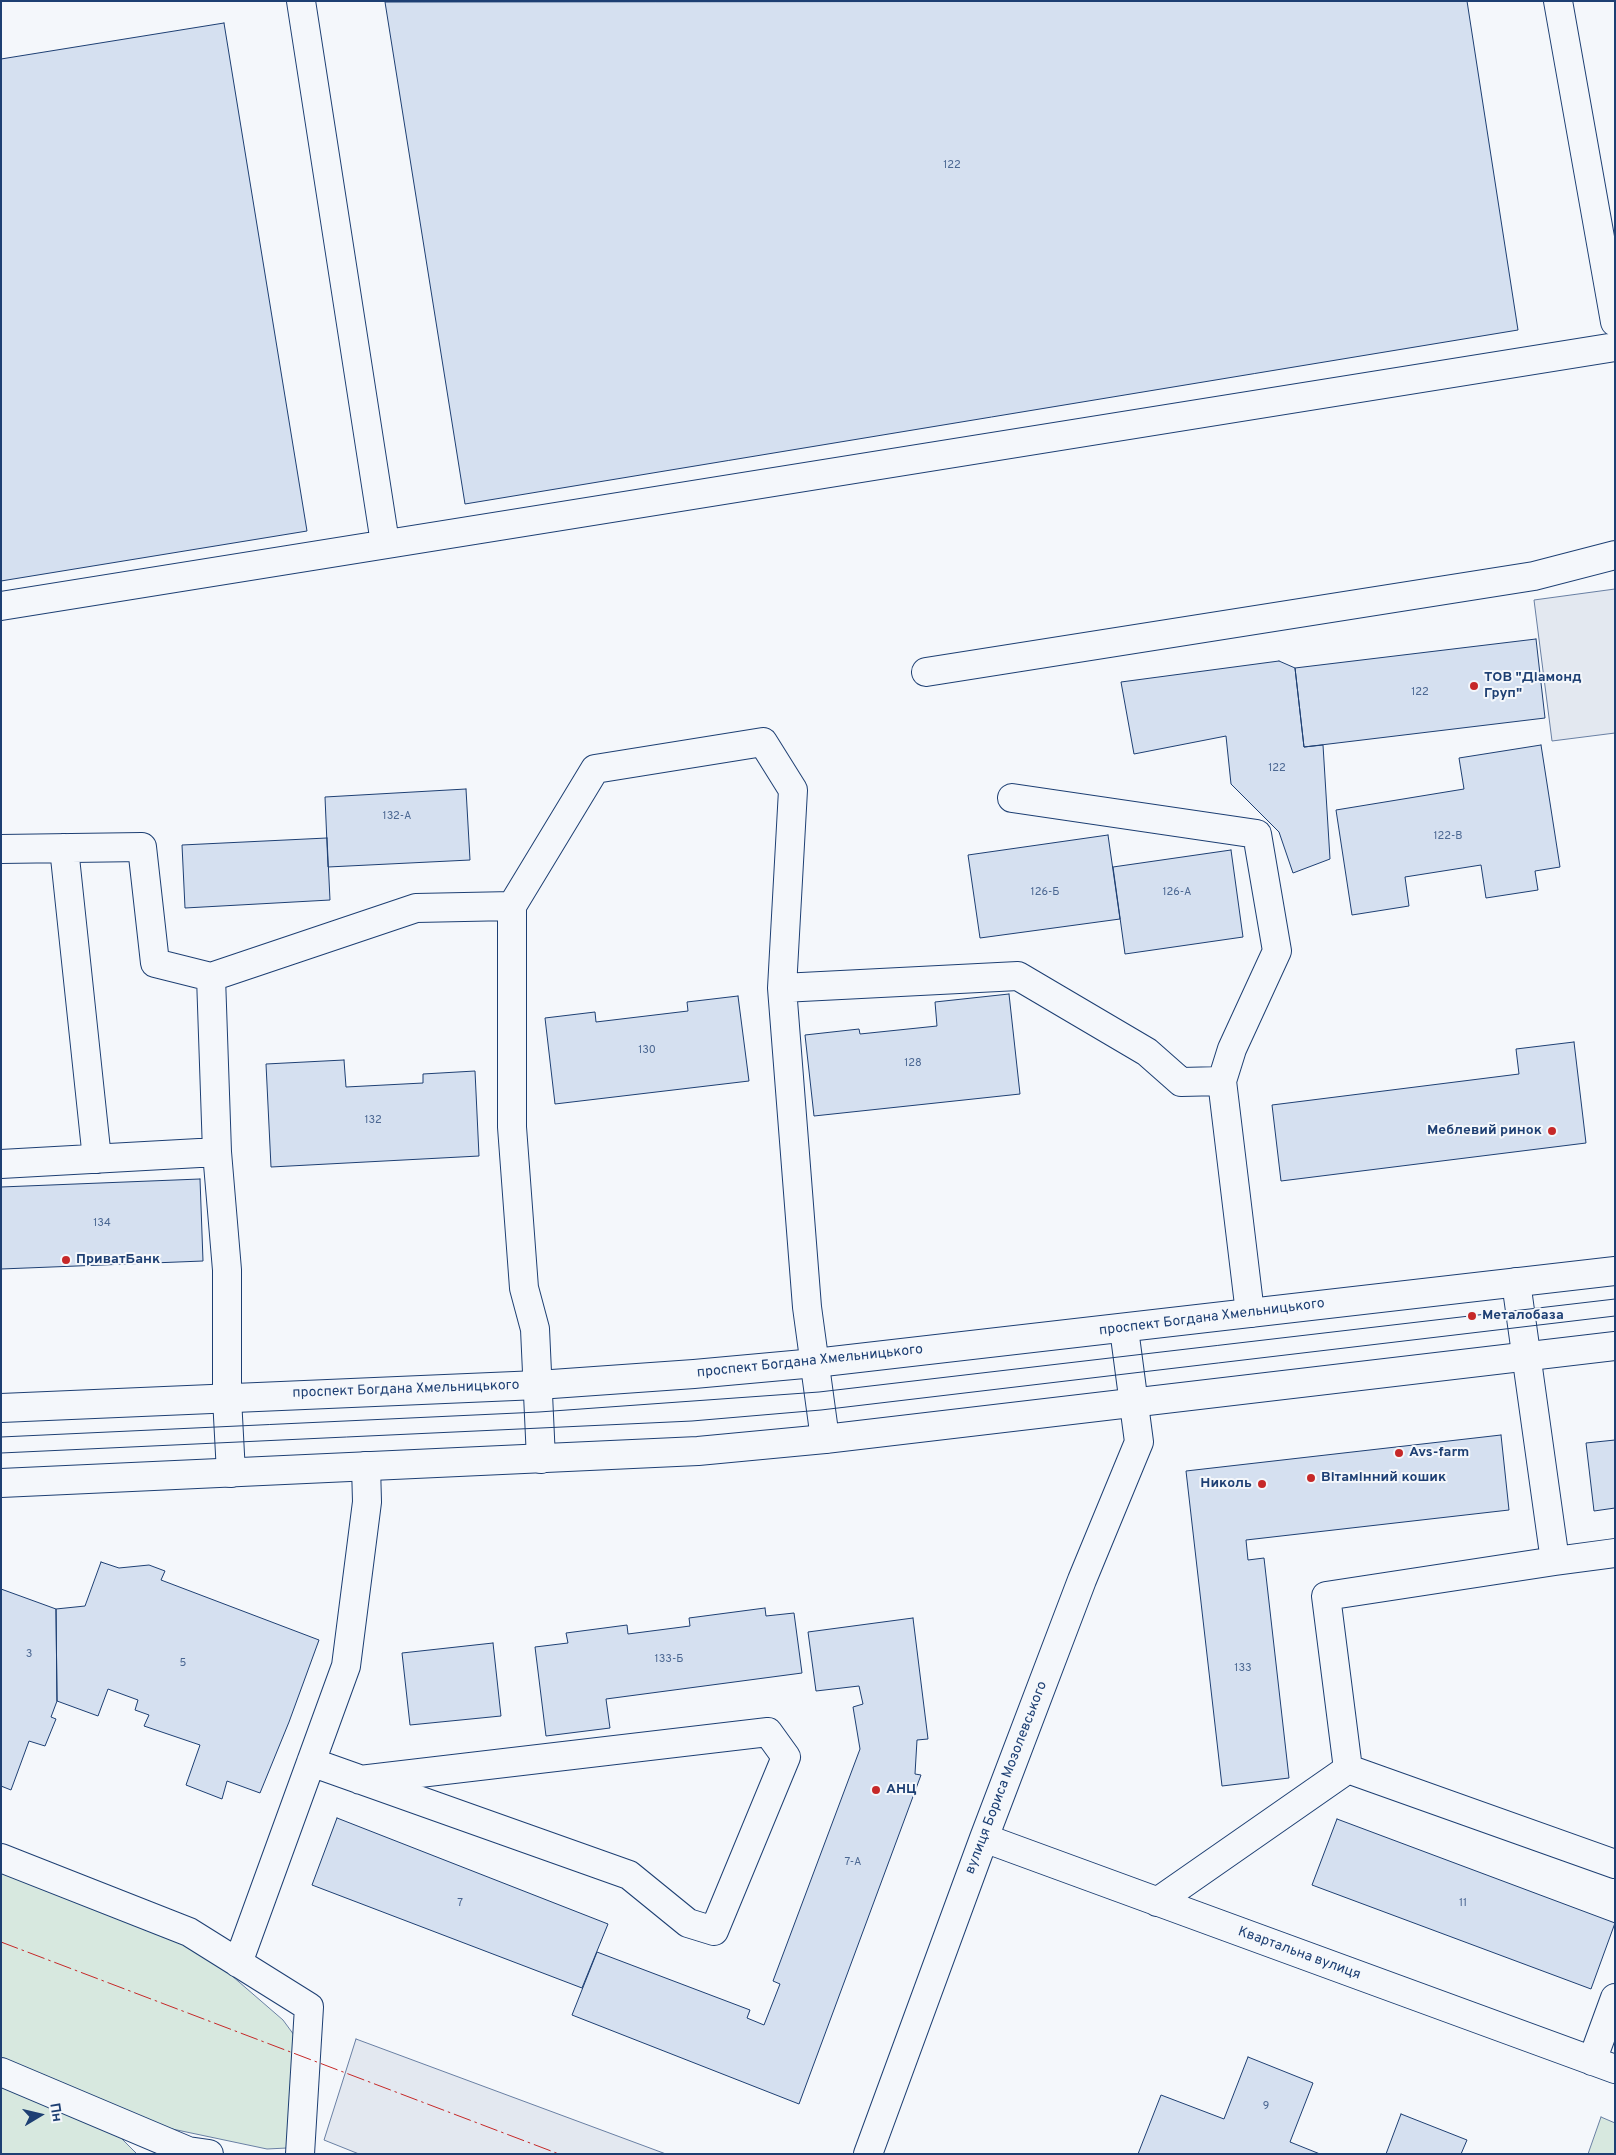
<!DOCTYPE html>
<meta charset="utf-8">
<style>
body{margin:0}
#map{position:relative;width:1616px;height:2155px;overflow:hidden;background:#f4f7fb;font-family:Overpass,sans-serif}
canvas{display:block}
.frame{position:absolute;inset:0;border:2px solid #1d3f73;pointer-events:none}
.north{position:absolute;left:15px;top:2090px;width:50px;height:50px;-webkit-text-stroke:4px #f4f7fb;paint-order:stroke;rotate:81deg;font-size:14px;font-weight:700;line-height:20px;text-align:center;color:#1d3f73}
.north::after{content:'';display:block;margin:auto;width:18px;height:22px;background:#1d3f73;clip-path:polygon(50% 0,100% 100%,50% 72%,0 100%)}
</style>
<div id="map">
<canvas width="1616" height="2155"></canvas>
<div class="frame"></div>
<div class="north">Пн</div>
</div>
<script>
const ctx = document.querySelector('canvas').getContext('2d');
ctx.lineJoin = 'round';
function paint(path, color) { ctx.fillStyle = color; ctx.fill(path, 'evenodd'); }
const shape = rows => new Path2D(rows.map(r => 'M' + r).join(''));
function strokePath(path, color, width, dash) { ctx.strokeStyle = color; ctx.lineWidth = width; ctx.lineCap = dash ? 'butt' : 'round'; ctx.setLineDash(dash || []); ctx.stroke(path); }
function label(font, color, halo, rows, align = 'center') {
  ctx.font = font + ' Overpass,sans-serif'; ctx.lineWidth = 4; ctx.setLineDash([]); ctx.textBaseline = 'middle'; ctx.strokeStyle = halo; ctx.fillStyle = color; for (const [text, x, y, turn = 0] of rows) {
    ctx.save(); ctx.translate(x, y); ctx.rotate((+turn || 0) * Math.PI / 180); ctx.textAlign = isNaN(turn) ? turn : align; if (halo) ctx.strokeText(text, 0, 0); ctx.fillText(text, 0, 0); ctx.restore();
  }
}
const green = shape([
 [1,1871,184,1942,224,1969,283,2020,294,2035,287,2148,267,2149,158,2126,1,2062,1,1871],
 [1,2084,117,2134,137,2154,1,2154,1,2084],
 [1601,2117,1615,2123,1615,2154,1588,2154,1601,2117]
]);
const parking = shape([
 [1615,589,1615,733,1552,741,1534,600,1615,589],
 [356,2039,666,2154,359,2154,324,2140,356,2039]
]);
const building = shape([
 [1467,1,1518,330,465,504,385,2,1467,1],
 [224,23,307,531,1,581,1,59,224,23],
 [1536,639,1545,718,1304,747,1295,668,1536,639],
 [1279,661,1295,668,1304,747,1323,745,1330,859,1293,873,1279,832,1231,784,1226,736,1134,754,1121,682,1279,661],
 [1541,745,1560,867,1535,871,1538,890,1486,898,1481,865,1405,877,1409,906,1352,915,1336,810,1464,789,1459,758,1541,745],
 [466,789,470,860,328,867,325,797,466,789],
 [1108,835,1120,919,980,938,968,855,1108,835],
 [327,838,330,900,185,908,182,845,327,838],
 [1231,850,1243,937,1125,954,1113,867,1231,850],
 [1009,994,1020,1094,814,1116,805,1035,859,1029,860,1034,937,1026,935,1002,1009,994],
 [738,996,749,1081,555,1104,545,1018,595,1012,596,1022,688,1011,687,1002,738,996],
 [1574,1042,1586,1143,1281,1181,1272,1105,1519,1074,1516,1049,1574,1042],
 [344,1060,346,1087,423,1083,423,1074,475,1071,479,1156,271,1167,266,1064,344,1060],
 [200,1179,203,1261,1,1269,1,1187,200,1179],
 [1501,1435,1509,1510,1246,1540,1248,1560,1264,1558,1289,1778,1222,1786,1186,1471,1501,1435],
 [1615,1440,1615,1508,1594,1511,1586,1443,1615,1440],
 [101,1562,119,1568,149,1565,165,1571,161,1580,319,1640,289,1722,260,1793,227,1781,222,1799,186,1785,200,1745,144,1726,149,1715,135,1710,138,1700,108,1689,98,1716,57,1701,56,1609,85,1606,101,1562],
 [1,1589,56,1609,57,1701,51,1717,56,1719,45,1746,29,1741,11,1790,1,1786,1,1589],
 [765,1608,766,1616,794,1613,802,1673,606,1699,610,1728,546,1736,535,1647,568,1643,566,1633,627,1625,628,1634,690,1626,689,1618,765,1608],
 [913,1618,928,1739,917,1740,915,1774,921,1775,799,2104,572,2015,597,1952,750,2010,747,2018,764,2025,780,1984,773,1981,860,1749,853,1707,863,1704,859,1686,816,1691,808,1632,913,1618],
 [493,1643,501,1716,410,1725,402,1653,493,1643],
 [337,1818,608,1924,582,1988,312,1885,337,1818],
 [1337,1819,1615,1923,1591,1989,1312,1885,1337,1819],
 [1248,2057,1313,2083,1290,2142,1320,2154,1138,2154,1161,2095,1224,2119,1248,2057],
 [1401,2114,1467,2140,1461,2154,1386,2154,1401,2114]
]);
const minor = shape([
 [301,1,385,543],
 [1558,1,1615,322],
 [1,606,1615,347],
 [926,672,1534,576,1615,555],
 [1012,798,1257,834,1277,951,1232,1049,1222,1081,1250,1313],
 [64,848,97,1159],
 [1,849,142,847,155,963,211,977],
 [782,988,1018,976,1147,1052,1181,1082,1222,1081],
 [1,1164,217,1152],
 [1516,1282,1555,1561],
 [541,1459,535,1329,524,1288,512,1127,512,906,595,769,763,742,793,790,782,988,807,1307,825,1439],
 [231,1473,227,1398,227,1270,217,1152,211,977,416,908,512,906],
 [311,1762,629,1875,688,1923,714,1931,786,1757,768,1732,360,1780],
 [1348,1769,1615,1864],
 [984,1838,1615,2069],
 [1,1858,189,1932,309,2007,300,2154],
 [1157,1902,1348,1769,1326,1596,1555,1561,1615,1553],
 [238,1963,346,1666,367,1502,366,1466],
 [1592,2061,1615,1998],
 [1,2072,188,2151,209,2154],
 [868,2154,984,1838,1082,1580,1139,1442,1124,1329]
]);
const major = shape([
 [1,1408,538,1385,694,1374,815,1363,1615,1271],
 [1,1483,698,1451,825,1439,1615,1346]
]);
const tram = shape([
 [1,1437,539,1412,819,1392,1615,1299],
 [1,1453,692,1421,821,1410,1615,1316]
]);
const power = shape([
 [1,1942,559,2154]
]);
const markers = [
 [1474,686,5,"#c62828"],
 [1552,1131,5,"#c62828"],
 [66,1260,5,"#c62828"],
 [1472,1316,5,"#c62828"],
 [1399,1453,5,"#c62828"],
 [1311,1478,5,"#c62828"],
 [1262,1484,5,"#c62828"],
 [876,1790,5,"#c62828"]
];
const numberNames = [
 ["122",952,166],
 ["122",1420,693],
 ["122",1277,769],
 ["132-А",397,817],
 ["122-В",1448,837],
 ["126-Б",1045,893],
 ["126-А",1177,893],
 ["130",647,1051],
 ["128",913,1064],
 ["132",373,1121],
 ["134",102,1224],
 ["3",29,1655],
 ["133-Б",669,1660],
 ["5",183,1664],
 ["133",1243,1669],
 ["7-А",853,1863],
 ["7",460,1904],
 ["11",1463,1904],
 ["9",1266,2107]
];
const poiNames = [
 ["ТОВ \"Діамонд",1484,678],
 ["Груп\"",1484,694],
 ["Меблевий ринок",1542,1131,"right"],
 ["ПриватБанк",76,1260],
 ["Металобаза",1482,1316],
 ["Avs-farm",1409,1453],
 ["Вітамінний кошик",1321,1478],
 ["Николь",1252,1484,"right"],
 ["АНЦ",886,1790]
];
const streetNames = [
 ["проспект Богдана Хмельницького",1212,1318,-7],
 ["проспект Богдана Хмельницького",810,1362,-6],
 ["проспект Богдана Хмельницького",406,1390,-2],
 ["вулиця Бориса Мозолевського",1007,1778,-69],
 ["Квартальна вулиця",1299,1954,20]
];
paint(green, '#d7e8df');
strokePath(green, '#687fa3', 1);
paint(parking, '#e3e8f0');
strokePath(parking, '#687fa3', 1);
paint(building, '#d5e0f0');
strokePath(building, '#1d3f73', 1);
strokePath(minor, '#1d3f73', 30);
strokePath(major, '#1d3f73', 30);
strokePath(minor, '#f4f7fb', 28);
strokePath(major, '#f4f7fb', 28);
strokePath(tram, '#1d3f73', 1);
strokePath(power, '#c62828', 1, [18, 4, 2.5, 4]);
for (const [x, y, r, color] of markers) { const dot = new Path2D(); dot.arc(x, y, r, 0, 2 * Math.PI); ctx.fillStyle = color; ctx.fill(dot); strokePath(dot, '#f4f7fb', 2); }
label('11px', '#4b6792', null, numberNames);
label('bold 14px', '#1d3f73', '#f4f7fb', poiNames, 'left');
label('14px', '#1d3f73', '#f4f7fb', streetNames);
</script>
